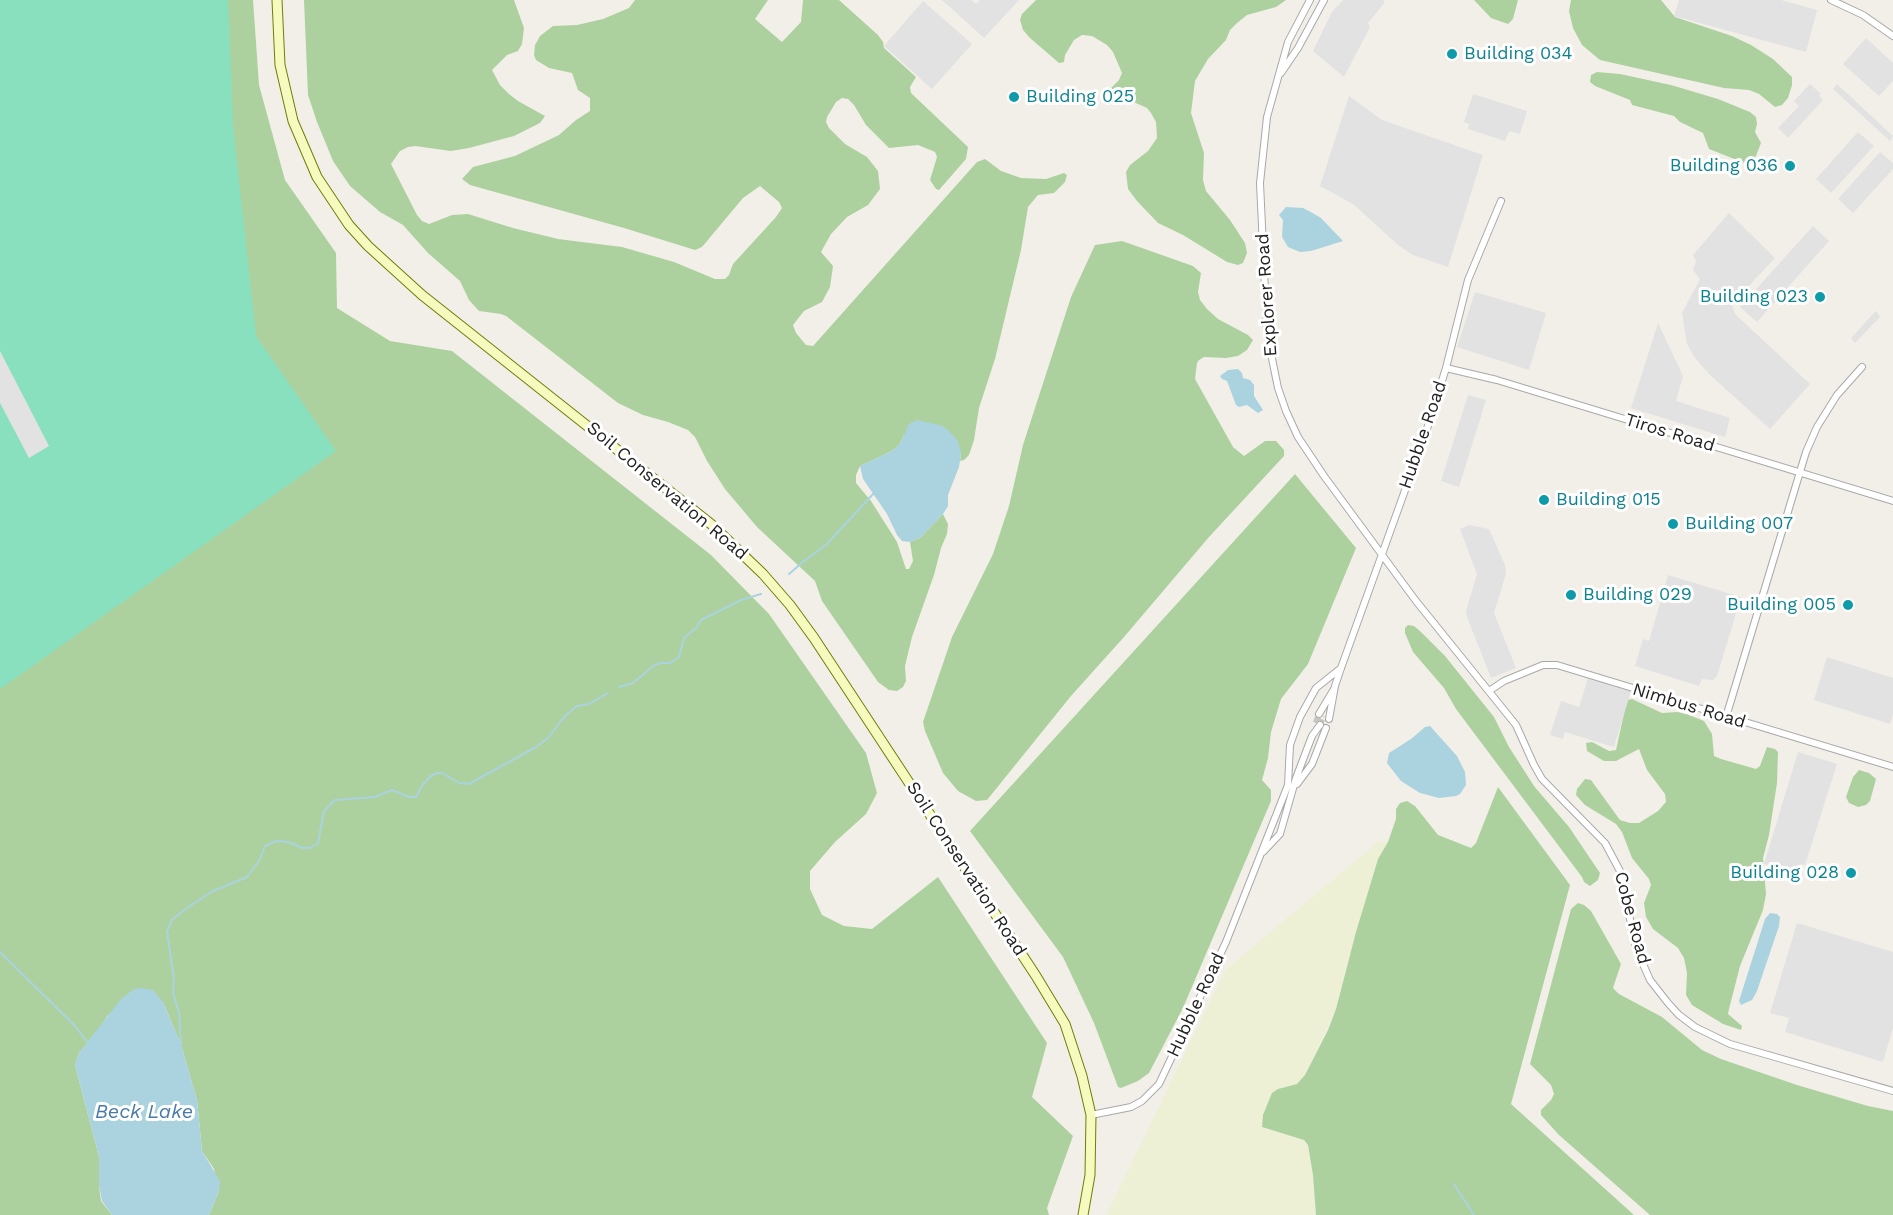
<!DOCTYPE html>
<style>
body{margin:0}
canvas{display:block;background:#f2efe9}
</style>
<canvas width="1893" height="1215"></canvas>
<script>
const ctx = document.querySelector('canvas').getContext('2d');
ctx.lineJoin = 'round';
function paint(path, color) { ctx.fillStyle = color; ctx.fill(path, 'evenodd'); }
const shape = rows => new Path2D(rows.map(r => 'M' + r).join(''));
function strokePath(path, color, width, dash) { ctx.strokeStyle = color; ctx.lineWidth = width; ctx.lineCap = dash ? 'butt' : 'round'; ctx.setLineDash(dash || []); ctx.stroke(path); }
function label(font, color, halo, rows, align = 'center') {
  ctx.font = font + ' "Work Sans",sans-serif'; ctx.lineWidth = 6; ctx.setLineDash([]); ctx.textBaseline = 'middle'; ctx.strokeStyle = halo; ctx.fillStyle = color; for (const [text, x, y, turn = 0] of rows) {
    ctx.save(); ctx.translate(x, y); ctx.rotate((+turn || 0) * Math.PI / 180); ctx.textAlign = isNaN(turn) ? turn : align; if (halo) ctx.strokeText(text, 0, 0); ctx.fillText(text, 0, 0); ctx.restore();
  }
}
const farmland = shape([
 [1379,841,1388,842,1378,859,1372,878,1344,975,1336,1009,1305,1075,1297,1084,1278,1089,1262,1127,1304,1140,1308,1145,1313,1175,1316,1215,1106,1215,1226,969]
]);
const forest = shape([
 [0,0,253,0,259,85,285,180,336,253,337,308,390,341,452,351,711,555,769,614,866,753,877,793,866,814,835,842,810,871,810,889,822,915,844,926,872,929,938,877,1047,1043,1032,1097,1073,1136,1047,1208,1049,1215,209,1215,219,1191,214,1169,202,1151,197,1100,181,1045,163,1002,108,1015,99,1029,79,1053,75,1065,99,1157,99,1186,101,1201,112,1215,0,1215],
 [304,0,514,0,524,28,522,44,518,51,507,55,492,70,500,85,509,94,518,101,545,116,540,123,514,136,469,148,451,151,415,146,408,147,400,151,391,164,417,215,422,221,429,224,452,215,468,214,513,228,558,239,622,247,674,262,715,279,725,279,729,275,733,264,776,217,782,208,779,202,760,186,743,198,702,247,695,250,624,228,470,185,462,179,473,167,515,156,559,135,576,120,590,111,590,98,578,90,572,73,549,68,536,60,534,55,535,45,540,36,553,26,577,25,603,19,629,8,635,0,768,0,755,19,782,42,801,22,803,0,839,0,878,35,883,42,884,48,916,77,910,87,911,93,968,147,966,159,939,190,936,189,930,180,937,157,935,152,918,145,889,148,866,125,854,105,848,99,842,98,836,102,827,117,826,122,829,128,845,144,867,157,878,171,880,189,868,205,847,217,831,234,821,252,833,266,830,287,822,302,804,311,793,325,796,333,806,345,813,346,977,162,985,159,1001,171,1021,178,1046,179,1064,173,1067,175,1065,182,1054,193,1038,195,1028,207,1021,250,995,359,979,408,974,440,969,455,964,460,960,461,961,453,904,435,900,444,892,451,860,466,856,475,856,483,871,501,897,542,906,569,909,569,913,561,910,542,920,538,943,514,948,524,947,534,941,548,934,575,912,637,905,666,906,681,903,687,897,691,889,690,878,682,822,601,815,581,757,527,725,489,707,461,695,437,688,430,668,422,643,415,618,403,506,316,501,314,479,311,469,300,460,281,428,253,403,225,380,212,350,186,333,161,317,122,308,95],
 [1036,0,1286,0,1276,7,1247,15,1237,23,1230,30,1226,40,1208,59,1195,81,1191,113,1204,153,1203,180,1206,191,1230,220,1245,243,1247,253,1243,263,1238,265,1227,262,1183,235,1158,223,1137,201,1128,189,1126,172,1130,165,1148,151,1157,138,1156,122,1151,113,1147,108,1129,100,1109,97,1109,90,1119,80,1122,73,1113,52,1107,45,1092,36,1082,35,1074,40,1065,55,1064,62,1059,63,1030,38,1023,30,1020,20,1022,14],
 [1474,0,1518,0,1513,19,1508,24,1491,18],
 [1571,0,1661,0,1675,17,1732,36,1751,45,1773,59,1792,77,1792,85,1788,98,1782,105,1775,107,1759,94,1749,90,1724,88,1600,60,1582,45,1573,28,1569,11],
 [1597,72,1620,74,1671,85,1718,99,1750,112,1756,117,1757,124,1755,132,1761,143,1752,166,1709,149,1703,133,1680,122,1674,116,1632,105,1630,100,1595,86,1590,82,1591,75],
 [1122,241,1193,266,1201,273,1198,292,1200,300,1207,309,1218,319,1248,335,1253,340,1247,350,1238,356,1226,358,1204,357,1199,360,1197,363,1195,379,1233,447,1244,456,1265,441,1276,441,1284,450,1284,456,1209,537,1124,637,1071,696,987,800,976,801,958,791,943,773,925,731,923,722,952,637,993,554,1009,506,1023,445,1071,297,1095,245],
 [1295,474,1356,548,1308,664,1281,699,1271,732,1268,758,1262,780,1271,790,1271,801,1183,1008,1149,1073,1138,1081,1121,1088,1118,1087,1094,1023,1063,957,970,831],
 [1408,625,1414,626,1420,631,1445,656,1494,717,1509,747,1534,786,1569,827,1600,873,1598,880,1590,886,1584,882,1582,877,1456,709,1444,688,1413,652,1405,633,1405,628],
 [1632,699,1662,713,1678,712,1689,715,1704,721,1712,734,1714,756,1721,759,1756,769,1760,766,1767,747,1775,749,1778,752,1777,783,1769,835,1763,858,1766,894,1763,910,1740,966,1729,1009,1728,1014,1742,1026,1741,1030,1723,1024,1692,1005,1686,995,1687,973,1684,958,1678,948,1653,929,1646,917,1644,903,1651,885,1649,879,1632,858,1622,832,1616,824,1585,805,1576,795,1577,789,1585,779,1591,780,1620,820,1630,823,1639,823,1658,811,1666,802,1665,794,1647,770,1639,749,1616,761,1604,761,1587,751,1586,743,1592,742,1609,751,1616,750,1625,709,1628,700],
 [1859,770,1869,773,1876,779,1870,801,1866,805,1858,807,1849,803,1846,797,1853,777],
 [1498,787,1570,885,1511,1104,1634,1215,1316,1215,1313,1175,1308,1145,1304,1140,1262,1127,1263,1115,1272,1093,1278,1089,1297,1084,1305,1075,1328,1030,1336,1009,1356,932,1378,859,1388,842,1396,819,1396,809,1400,803,1407,801,1415,806,1438,835,1471,848,1476,843],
 [1578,903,1584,905,1591,911,1621,964,1613,988,1619,994,1662,1017,1702,1050,1721,1059,1797,1085,1868,1106,1893,1111,1893,1215,1650,1215,1559,1135,1541,1115,1541,1110,1551,1100,1554,1094,1551,1085,1530,1064,1571,909]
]);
const pitch = shape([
 [0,0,228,0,233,125,256,336,336,451,0,689]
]);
const parking = shape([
 [942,0,971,0,976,4,980,0,1019,0,984,38],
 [1343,0,1383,0,1385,2,1368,23,1370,27,1344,77,1313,51,1332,12],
 [1679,0,1781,0,1817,10,1806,52,1674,16],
 [923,1,972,44,932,89,884,46],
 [1866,38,1893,63,1893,81,1879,96,1843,64],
 [1810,84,1821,94,1819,96,1823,100,1788,138,1778,128,1799,106,1794,101],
 [1837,84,1893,136,1890,141,1833,89],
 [1473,94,1527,111,1520,134,1509,131,1505,141,1468,129,1469,124,1464,122],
 [1349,96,1382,120,1483,155,1448,267,1413,255,1398,245,1353,204,1320,186],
 [1858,132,1874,146,1831,193,1816,179],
 [1880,152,1893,163,1893,169,1853,213,1838,199],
 [1729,213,1775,258,1732,304,1735,314,1810,384,1770,429,1709,374,1695,358,1687,344,1682,313,1700,279,1693,270,1696,261,1693,255],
 [1813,226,1829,241,1757,322,1740,307],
 [1475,292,1546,313,1529,370,1457,347],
 [1876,311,1880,317,1855,343,1851,338],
 [1658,323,1683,376,1676,401,1730,418,1725,437,1631,408],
 [0,351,49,446,29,458,0,403],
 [1468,395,1486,400,1459,487,1441,481],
 [1469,525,1489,529,1505,565,1506,574,1494,613,1516,668,1491,678,1467,617,1466,611,1477,574,1460,529],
 [1668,575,1741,597,1717,676,1713,680,1702,679,1699,686,1635,666,1643,639,1649,641],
 [1827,657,1893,678,1893,714,1890,724,1814,700],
 [1588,678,1631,691,1614,747,1565,732,1563,739,1550,735,1561,701,1579,707],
 [1798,752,1837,764,1805,865,1801,864,1798,874,1764,864],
 [1797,923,1893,952,1893,1028,1883,1062,1785,1032,1789,1018,1770,1013]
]);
const water = shape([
 [1286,207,1303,208,1309,211,1321,218,1343,241,1311,251,1300,252,1288,247,1282,237,1283,220,1279,215],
 [1238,369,1242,373,1243,378,1250,380,1254,385,1254,396,1263,410,1258,413,1247,405,1239,407,1236,405,1227,381,1222,379,1220,376,1228,370],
 [917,420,943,426,950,432,958,441,961,453,959,467,948,495,948,506,943,514,920,538,910,542,902,541,897,535,887,514,863,479,860,466,892,451,900,444,909,424],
 [1430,726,1457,756,1465,772,1466,785,1460,794,1456,796,1439,798,1420,793,1401,781,1387,763,1389,753,1411,739,1425,727],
 [1770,913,1777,914,1780,917,1779,926,1757,991,1752,1000,1741,1005,1739,1001,1765,919],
 [142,988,153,990,163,1002,181,1045,197,1100,202,1151,220,1181,219,1191,209,1215,112,1215,102,1201,99,1186,99,1157,75,1065,79,1053,121,999,134,989]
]);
const stream = shape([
 [789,574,804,561,826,545,874,493],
 [619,687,633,683,653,666,660,663,670,663,679,657,684,638,696,628,701,620,741,600,761,594],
 [0,952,75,1026,88,1043],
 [181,1046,179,1013,173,993,174,980,167,931,172,920,184,910,211,892,247,877,259,861,265,846,276,841,288,842,303,848,310,848,318,843,324,811,335,800,375,797,392,790,409,797,416,797,423,784,431,776,437,773,442,773,459,783,469,784,536,747,548,738,564,717,577,706,589,704,608,693],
 [1454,1184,1474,1215]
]);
const minorTunnel = shape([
 [1316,723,1319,714],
 [1320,725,1323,716]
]);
const minor = shape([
 [1310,0,1288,42,1267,117,1260,183,1267,334,1278,388,1286,411,1298,437,1324,476,1416,601,1516,725,1534,765,1542,779,1605,843,1620,871,1636,948,1650,980,1668,1003,1679,1015,1695,1027,1730,1044,1893,1091],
 [1831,0,1863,15,1893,36],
 [1281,73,1298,48,1324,0],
 [1446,368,1497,380,1893,501],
 [1489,691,1504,681,1543,665,1557,665,1893,767],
 [1319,714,1334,689],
 [1726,717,1806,452,1817,427,1837,395,1862,367],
 [1329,719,1335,686,1341,668,1426,432,1446,368,1468,280,1501,201],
 [1297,784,1312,764,1326,728],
 [1263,852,1280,834,1296,778,1312,736,1320,725],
 [1091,1115,1131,1107,1142,1101,1159,1084,1226,942,1288,785,1290,745,1300,717,1316,688,1341,668]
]);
const secondary = shape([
 [277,0,280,65,293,121,317,177,349,225,368,246,422,295,711,524,763,574,790,605,814,638,1036,976,1065,1024,1082,1076,1091,1115,1090,1175,1083,1215]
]);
const markers = [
 [1452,54,6,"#0f9aa8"],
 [1014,97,6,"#0f9aa8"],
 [1790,166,6,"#0f9aa8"],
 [1820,297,6,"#0f9aa8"],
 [1544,500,6,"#0f9aa8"],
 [1673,524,6,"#0f9aa8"],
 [1571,595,6,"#0f9aa8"],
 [1848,605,6,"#0f9aa8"],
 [1851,873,6,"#0f9aa8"]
];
const cultureNames = [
 ["Building 034",1464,54],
 ["Building 025",1026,97],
 ["Building 036",1778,166,"right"],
 ["Building 023",1808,297,"right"],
 ["Building 015",1556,500],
 ["Building 007",1685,524],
 ["Building 029",1583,595],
 ["Building 005",1836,605,"right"],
 ["Building 028",1839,873,"right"]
];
const streetNames = [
 ["Explorer Road",1267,295,-94],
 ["Tiros Road",1670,433,17],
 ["Hubble Road",1423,435,-71],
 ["Soil Conservation Road",667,491,40],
 ["Nimbus Road",1689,706,17],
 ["Soil Conservation Road",966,869,57],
 ["Cobe Road",1632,918,75],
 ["Hubble Road",1196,1005,-65]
];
const waterNames = [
 ["Beck Lake",144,1112]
];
paint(farmland, '#eef0d5');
paint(forest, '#add19e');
paint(pitch, '#88e0be');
paint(parking, '#e2e2e2');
paint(water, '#aad3df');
strokePath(stream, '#aad3df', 2);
strokePath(minorTunnel, '#c8c6c1', 6, [6, 3]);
strokePath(minor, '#a9a9a9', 8);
strokePath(secondary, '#707d05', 11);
strokePath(minor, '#fff', 6);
strokePath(secondary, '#f7fabf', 9);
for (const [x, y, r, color] of markers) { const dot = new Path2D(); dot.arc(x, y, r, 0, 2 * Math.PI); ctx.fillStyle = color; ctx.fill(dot); strokePath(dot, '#fff', 2); }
label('18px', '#0d838f', '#fff', cultureNames, 'left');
label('18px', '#222', '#fff', streetNames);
label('italic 20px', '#4a7aab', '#fff', waterNames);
</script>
